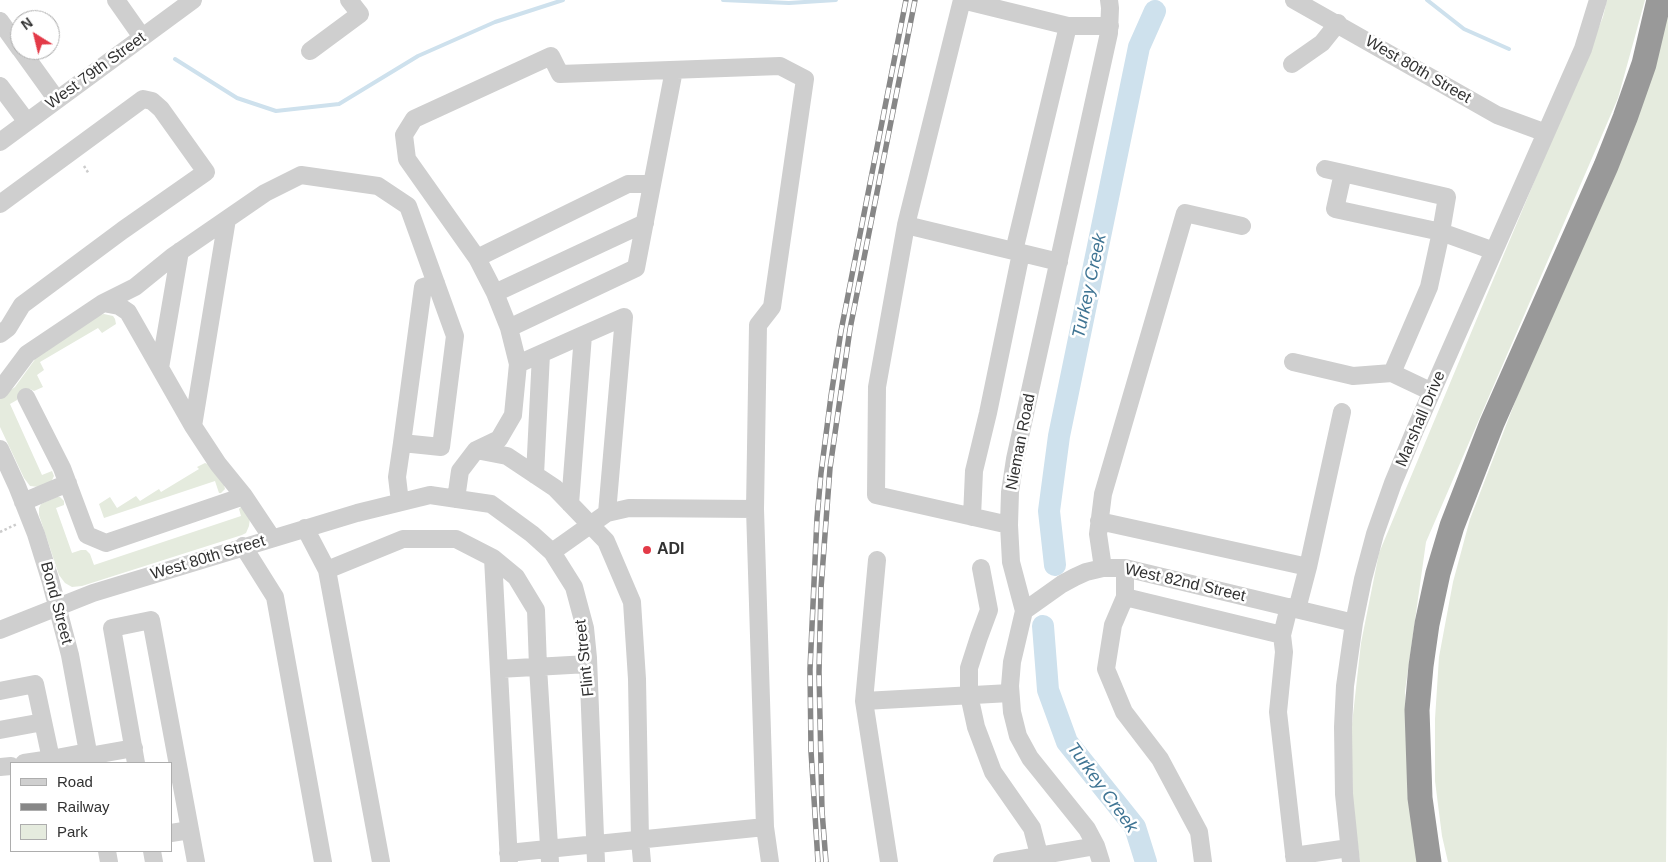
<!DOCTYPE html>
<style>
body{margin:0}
#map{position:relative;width:1668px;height:862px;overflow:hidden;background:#fff;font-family:Arial,sans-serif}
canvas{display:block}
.legend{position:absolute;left:10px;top:762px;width:162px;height:90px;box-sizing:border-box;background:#fff;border:1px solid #adadad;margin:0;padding:6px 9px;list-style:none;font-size:15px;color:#323232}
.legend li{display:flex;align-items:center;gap:10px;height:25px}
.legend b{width:25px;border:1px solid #adadad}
.north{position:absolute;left:10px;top:10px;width:50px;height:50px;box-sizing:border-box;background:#fff;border:1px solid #adadad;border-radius:50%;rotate:324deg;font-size:14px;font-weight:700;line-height:20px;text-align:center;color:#323232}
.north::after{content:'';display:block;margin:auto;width:18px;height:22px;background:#e33a48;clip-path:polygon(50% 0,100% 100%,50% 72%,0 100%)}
</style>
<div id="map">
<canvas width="1668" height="862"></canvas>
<ul class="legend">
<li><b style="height:6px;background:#cfcfcf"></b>Road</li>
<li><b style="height:6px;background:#878787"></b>Railway</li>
<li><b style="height:14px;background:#e5ebde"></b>Park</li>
</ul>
<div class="north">N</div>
</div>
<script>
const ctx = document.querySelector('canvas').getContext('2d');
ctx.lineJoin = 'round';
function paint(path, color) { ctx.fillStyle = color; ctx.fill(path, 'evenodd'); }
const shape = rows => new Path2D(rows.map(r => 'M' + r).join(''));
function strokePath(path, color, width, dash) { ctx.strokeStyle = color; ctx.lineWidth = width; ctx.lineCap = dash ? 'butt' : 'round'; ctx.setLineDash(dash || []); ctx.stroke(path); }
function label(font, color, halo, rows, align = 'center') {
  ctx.font = font + ' Arial,sans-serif'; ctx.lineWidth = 5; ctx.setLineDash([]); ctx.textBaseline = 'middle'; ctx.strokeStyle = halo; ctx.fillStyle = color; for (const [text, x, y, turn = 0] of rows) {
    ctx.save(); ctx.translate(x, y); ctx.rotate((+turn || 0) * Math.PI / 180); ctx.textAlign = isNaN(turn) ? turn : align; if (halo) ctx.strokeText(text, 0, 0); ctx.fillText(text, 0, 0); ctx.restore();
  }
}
const green = shape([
 [1607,0,1645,0,1618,98,1426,542,1405,691,1408,799,1420,862,1360,862,1353,807,1351,733,1361,643,1379,553,1603,17],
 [1668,4,1668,594,1666,862,1448,862,1442,836,1435,781,1435,719,1439,657,1453,582,1470,519],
 [104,314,113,316,115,319,116,324,102,333,98,328,40,362,44,370,37,375,43,387,34,391,30,389,18,395,17,400,10,404,42,475,52,471,54,476,51,482,39,487,30,486,24,478,0,427,0,398,15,387,36,358,99,315],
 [205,463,210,465,224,485,225,489,221,493,219,493,215,481,104,518,99,504,110,497,117,508,136,496,140,501,159,489,161,492,199,469,197,467],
 [57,497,60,497,64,501,64,505,56,508,72,553,81,550,86,550,90,554,94,565,241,516,239,509,241,507,243,507,250,518,249,526,246,533,242,535,82,586,72,587,65,583,59,575,39,515,39,508,41,504]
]);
const stream = shape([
 [723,0,789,3,836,0],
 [1427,0,1464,29,1509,49],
 [175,59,237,98,276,111,339,104,418,56,495,22,563,0]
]);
const river = shape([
 [1055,565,1049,511,1059,436,1139,47,1155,11],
 [1043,626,1048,690,1067,742,1135,827,1146,862]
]);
const path = shape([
 [84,166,89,174],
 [0,532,17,524]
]);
const minor = shape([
 [116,0,142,37],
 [1294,0,1497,115,1546,133],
 [0,21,20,49],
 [21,50,57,100],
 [310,51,360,14,349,0],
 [1292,64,1322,43,1338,23],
 [0,86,27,122],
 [0,142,193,0],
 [1325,169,1343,173],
 [1343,173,1447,197,1441,232,1335,209,1343,173],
 [0,204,143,99,152,101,161,109,206,172,123,230,22,305,8,328,0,334],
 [906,225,1059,262],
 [1014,251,1068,26],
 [477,258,628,184,652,184],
 [495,293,645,223],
 [103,303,135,287,172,257,265,193,301,175,378,186,408,206,455,336,441,447,402,443,397,477,400,502],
 [509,328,636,268,674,70],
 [583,335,624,317,607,513],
 [1293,362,1353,376,1392,373,1432,392],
 [518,364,583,335,570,504],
 [160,368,180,251],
 [1392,373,1429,287,1441,232,1494,251],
 [0,390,27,354,103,303,119,306,128,312,193,426,218,464,244,496],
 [26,397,62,468,87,535,106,543,244,496,272,538],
 [193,426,227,219],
 [402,443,423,287,436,283],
 [0,449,17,486,36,534,50,579,70,655,90,763],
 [476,450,507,456,555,488,606,541,632,602,637,679,640,840,642,862],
 [535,475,541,354],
 [456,499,460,471,476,450,499,439,513,415,518,364,509,328,495,293,477,258,407,159,404,135,414,119,551,56,560,74,780,66,805,79,772,307,758,325,755,509,629,508,607,513,552,552],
 [23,502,68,483],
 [755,509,765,827,770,862],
 [972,517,974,471,988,413,1021,253],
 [1099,521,1308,567,1342,412],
 [1009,525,876,495,877,387,906,225,962,0,1068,26,1110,26],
 [305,528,327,570,381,862],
 [243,546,275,597,323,862],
 [493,558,509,862],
 [877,560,864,701,889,862],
 [981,568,989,610,979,637,969,668,969,695,976,727,993,772,1032,828,1041,862],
 [1103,568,1098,534,1103,494,1185,213,1242,226],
 [1125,568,1125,597,1113,625,1106,669,1124,712,1160,759,1199,832,1203,862],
 [327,570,403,539,456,539,493,558,516,577,536,610,538,667,550,862],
 [1125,597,1282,635,1289,607],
 [1297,609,1308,567],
 [1024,611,1062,584,1075,577,1086,572,1103,568,1125,568,1354,623],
 [0,630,93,593,357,513,430,495,491,504,532,534,552,552,574,587,585,628,588,658,596,862],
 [1282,635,1284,652,1278,712,1295,862],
 [499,669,588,664],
 [0,691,35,684,51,759,88,752],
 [864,701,1010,693],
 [0,730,43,722],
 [89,756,134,748],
 [24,763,51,759],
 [136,763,112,628,151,620,196,862],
 [0,767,11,766],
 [171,833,190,830],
 [107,851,109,862],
 [152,851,154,862],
 [508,853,765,827],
 [1294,856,1349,848],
 [1002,862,1096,846],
 [1101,862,1096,846,1087,829,1030,758,1018,736,1012,712,1010,686,1012,662,1024,611,1011,562,1009,525,1010,492,1015,459,1109,33,1110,8,1109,0],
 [1351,862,1344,794,1343,727,1345,686,1354,623,1363,579,1375,534,1393,483,1415,430,1583,49,1598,0]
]);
const highway = shape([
 [1429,862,1420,798,1417,710,1421,666,1427,624,1438,573,1452,526,1492,423,1606,166,1625,118,1644,64,1659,0]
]);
const rail = shape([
 [818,862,811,751,810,669,817,518,821,473,831,396,841,331,906,0],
 [826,862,822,811,819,672,821,588,830,468,850,329,915,0]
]);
const markers = [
 [647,550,5,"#e33a48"]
];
const streetNames = [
 ["West 80th Street",1418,70,30],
 ["West 79th Street",96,71,-36],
 ["Marshall Drive",1421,419,-67],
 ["Nieman Road",1021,442,-79],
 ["West 80th Street",208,558,-17],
 ["West 82nd Street",1185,583,13],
 ["Bond Street",56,603,75],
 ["Flint Street",585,658,-96]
];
const poiNames = [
 ["ADI",657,550]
];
const waterNames = [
 ["Turkey Creek",1090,286,-78],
 ["Turkey Creek",1102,788,54]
];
paint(green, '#e5ebde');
strokePath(stream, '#cee1ed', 4);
strokePath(river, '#cee1ed', 22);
strokePath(path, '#ccc', 2.5, [2.5, 2.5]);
strokePath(minor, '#cfcfcf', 18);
strokePath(highway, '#999', 25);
strokePath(rail, '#878787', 5.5);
strokePath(rail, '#fff', 4, [11]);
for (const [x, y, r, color] of markers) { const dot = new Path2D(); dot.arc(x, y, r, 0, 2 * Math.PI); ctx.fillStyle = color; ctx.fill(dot); strokePath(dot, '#fff', 2); }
label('16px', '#323232', '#fff', streetNames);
label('bold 16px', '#323232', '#fff', poiNames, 'left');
label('italic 18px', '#407594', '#fff', waterNames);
</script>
